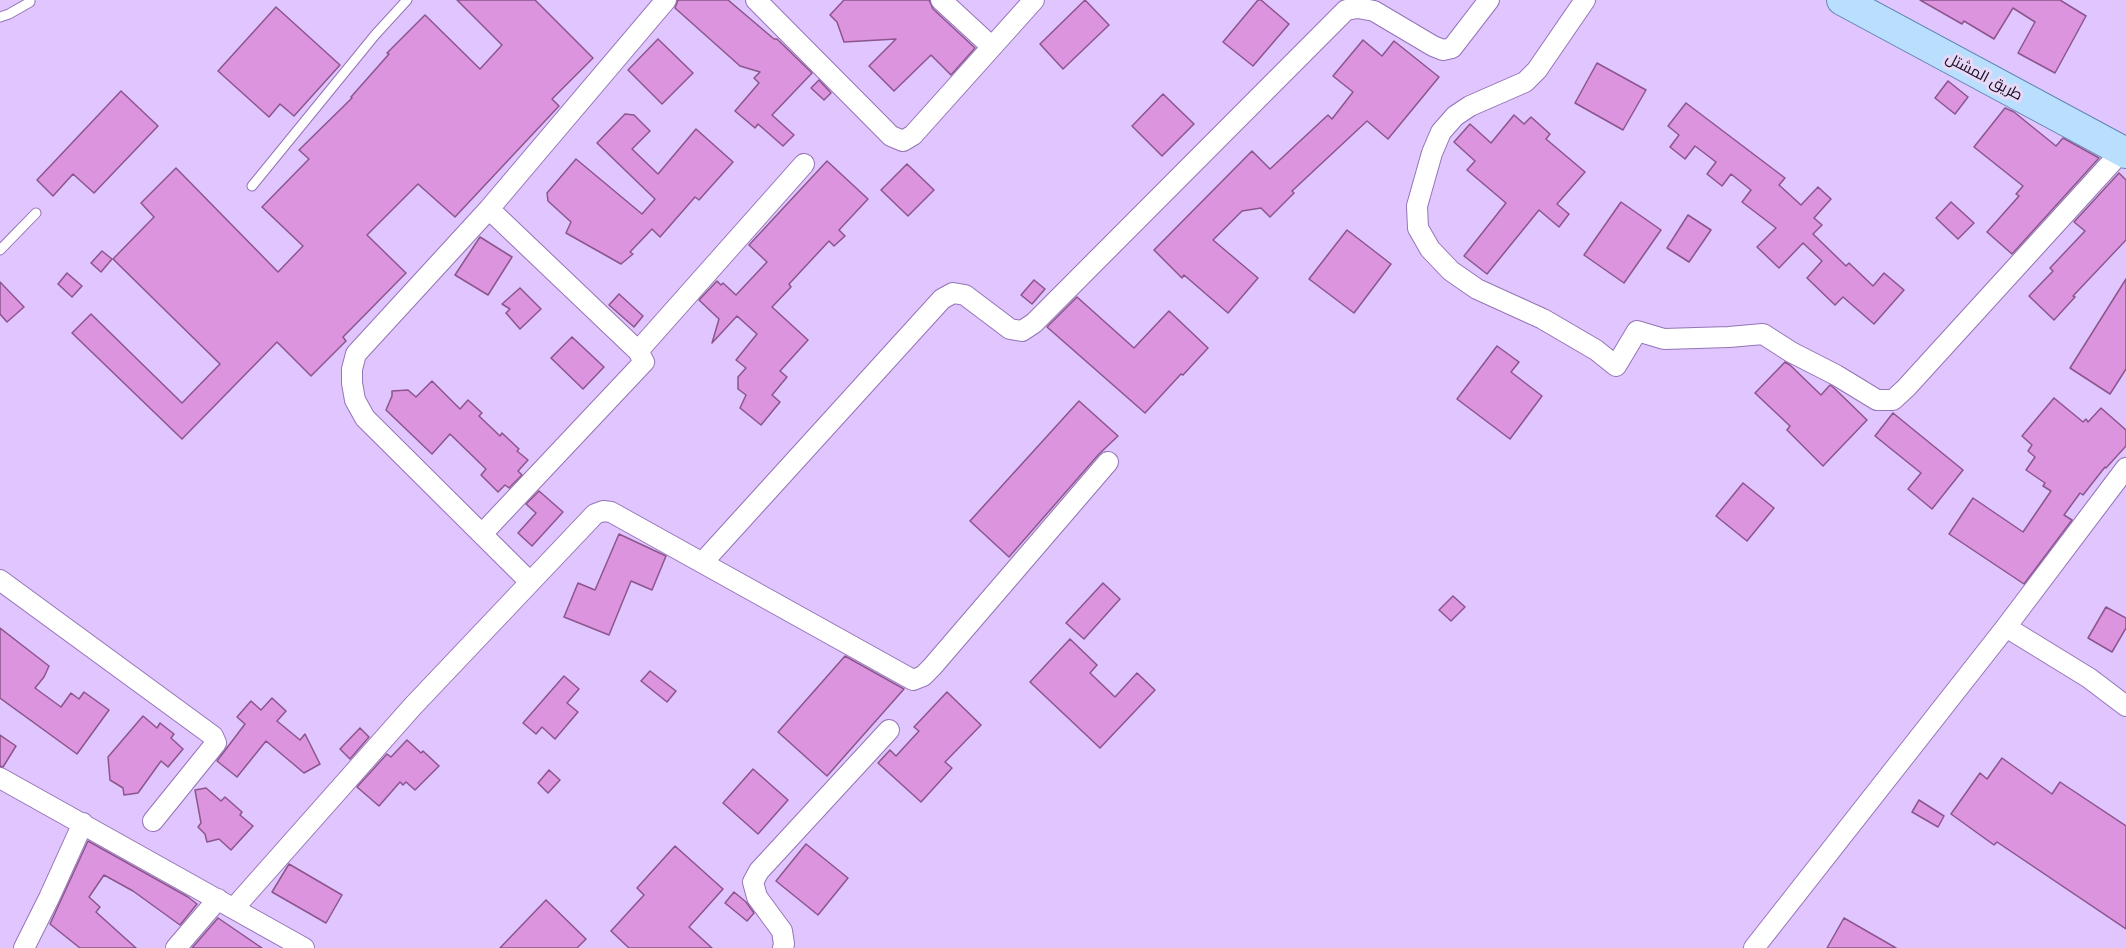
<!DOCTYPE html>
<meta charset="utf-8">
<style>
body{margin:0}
canvas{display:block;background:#e0c5ff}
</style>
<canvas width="2126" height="948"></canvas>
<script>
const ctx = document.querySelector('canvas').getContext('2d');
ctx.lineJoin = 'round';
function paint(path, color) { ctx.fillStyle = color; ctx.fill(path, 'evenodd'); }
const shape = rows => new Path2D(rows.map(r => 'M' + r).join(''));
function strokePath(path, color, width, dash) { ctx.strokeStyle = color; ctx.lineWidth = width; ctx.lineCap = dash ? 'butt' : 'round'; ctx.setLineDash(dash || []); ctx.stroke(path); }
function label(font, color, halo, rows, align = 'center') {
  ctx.font = font + ' "Open Sans",Cairo,sans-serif'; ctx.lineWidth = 6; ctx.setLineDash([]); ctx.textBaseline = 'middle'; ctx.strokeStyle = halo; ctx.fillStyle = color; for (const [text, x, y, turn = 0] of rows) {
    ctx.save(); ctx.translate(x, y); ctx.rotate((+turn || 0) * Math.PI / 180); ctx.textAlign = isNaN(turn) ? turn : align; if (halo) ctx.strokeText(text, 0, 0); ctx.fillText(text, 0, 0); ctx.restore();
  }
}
const building = shape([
 [457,0,535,0,593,58,552,99,559,106,455,217,418,184,367,235,406,273,343,337,346,341,311,376,277,342,182,439,72,333,91,314,182,403,220,364,113,259,154,217,141,203,176,168,278,272,303,246,262,207,309,159,299,150,352,98,351,97,389,54,387,53,425,15,480,69,502,45,457,0],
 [678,0,728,0,774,39,777,39,812,73,772,115,794,135,783,146,758,124,755,128,735,111,759,83,754,78,760,72,740,66,675,8,678,0],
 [844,0,929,0,933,9,975,48,951,75,931,55,894,91,869,66,896,39,844,42,837,22,830,15,844,0],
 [1085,0,1109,25,1063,69,1040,44,1085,0],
 [1258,0,1261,0,1289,24,1253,66,1223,42,1258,0],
 [1920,0,2060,0,2086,16,2055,73,2018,53,2035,22,2013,8,1994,39,1964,21,1962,24,1920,0],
 [276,7,340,65,294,116,280,104,269,117,218,71,276,7],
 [658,39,693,73,662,104,628,70,658,39],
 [1363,40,1382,56,1394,41,1439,77,1388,139,1367,121,1292,191,1294,193,1270,217,1261,208,1242,211,1213,240,1258,278,1228,313,1184,275,1182,278,1154,250,1252,151,1270,169,1328,115,1332,119,1353,92,1333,76,1363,40],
 [1597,63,1646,90,1623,130,1575,103,1597,63],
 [819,80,831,93,824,100,811,88,819,80],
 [1948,81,1968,97,1955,114,1935,98,1948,81],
 [121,91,158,126,94,193,73,174,53,196,37,180,121,91],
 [1163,94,1194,124,1162,156,1132,126,1163,94],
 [1686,103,1785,178,1779,185,1801,205,1818,187,1831,199,1814,218,1822,225,1813,234,1846,266,1849,263,1873,286,1884,273,1904,290,1874,324,1843,297,1835,305,1807,278,1822,261,1803,243,1779,268,1757,247,1776,228,1742,202,1751,190,1731,174,1722,186,1707,174,1716,162,1695,146,1685,159,1670,147,1679,135,1668,126,1686,103],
 [2005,108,2014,112,2056,146,2063,138,2099,158,2012,254,1987,232,2019,196,2016,194,2023,186,1974,147,2005,108],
 [625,114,634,115,650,131,632,149,658,174,696,129,733,162,699,200,695,197,660,237,652,229,630,252,633,254,621,264,566,233,571,222,548,201,547,193,576,159,642,214,655,199,597,143,625,114],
 [1514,115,1524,124,1531,117,1550,134,1546,139,1585,172,1557,204,1569,214,1559,227,1539,210,1487,274,1464,256,1506,203,1467,170,1475,161,1454,142,1470,124,1491,143,1514,115],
 [827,161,868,199,839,230,845,236,834,246,829,241,789,284,791,287,772,307,808,340,780,371,787,377,772,395,780,402,761,425,740,408,746,395,738,389,738,377,746,368,736,360,757,334,737,316,712,343,719,319,699,300,717,281,721,285,723,283,736,295,767,262,749,245,827,161],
 [907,164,934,190,908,216,881,190,907,164],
 [2119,173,2126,180,2126,240,2073,296,2075,297,2054,320,2029,296,2053,271,2050,268,2085,231,2074,222,2119,173],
 [1621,202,1661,230,1624,283,1584,255,1621,202],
 [1951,202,1974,223,1958,239,1936,218,1951,202],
 [1688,215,1711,230,1689,262,1667,248,1688,215],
 [1347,230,1391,264,1354,313,1309,279,1347,230],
 [480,237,512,257,488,295,455,275,480,237],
 [102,251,112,259,101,272,91,263,102,251],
 [67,273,82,286,72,297,58,284,67,273],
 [2126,279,2126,369,2110,394,2070,368,2126,279],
 [1034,280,1045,289,1032,304,1021,295,1034,280],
 [0,282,24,307,7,322,0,314,0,282],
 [520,288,541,309,520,329,506,313,510,309,502,304,520,288],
 [619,294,643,316,634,327,609,305,619,294],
 [1077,297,1134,348,1169,311,1208,348,1183,375,1181,374,1145,413,1047,327,1077,297],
 [572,337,604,367,583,389,551,358,572,337],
 [1497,346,1519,362,1511,372,1542,396,1510,439,1457,399,1497,346],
 [1785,362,1790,365,1821,395,1830,385,1834,388,1867,420,1823,466,1787,430,1790,426,1755,393,1785,362],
 [432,381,460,409,468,400,482,413,479,416,500,436,502,433,519,449,517,451,528,460,518,471,522,475,509,488,505,485,498,492,481,475,486,469,450,434,432,454,386,410,392,396,392,391,408,390,416,397,432,381],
 [2054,398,2083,422,2086,419,2088,422,2101,408,2126,430,2126,446,2106,468,2105,467,2083,495,2080,493,2064,515,2072,520,2024,584,1949,534,1973,498,2023,532,2051,491,2043,486,2045,483,2026,470,2035,457,2028,451,2032,445,2022,436,2054,398],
 [1079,401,1118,436,1099,454,1009,557,970,521,1079,401],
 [1893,413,1963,470,1932,509,1908,489,1921,473,1875,436,1893,413],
 [1743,483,1774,508,1747,541,1716,516,1743,483],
 [539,491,563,512,532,546,518,533,536,513,526,504,539,491],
 [619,534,666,556,652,590,631,581,609,635,564,617,578,583,595,590,619,534],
 [1103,583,1120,599,1084,639,1066,623,1103,583],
 [1453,596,1465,607,1451,621,1439,610,1453,596],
 [2106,607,2126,618,2126,628,2112,652,2088,638,2106,607],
 [0,628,49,666,44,677,35,688,61,707,71,693,79,699,84,692,109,710,77,754,0,698,0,628],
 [1070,639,1097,665,1090,673,1115,697,1137,673,1155,690,1100,748,1030,682,1070,639],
 [845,656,904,689,827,776,778,732,845,656],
 [650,671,676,691,667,702,641,681,650,671],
 [564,676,579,689,567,703,578,712,555,739,542,727,536,734,523,723,564,676],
 [947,692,981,725,945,762,952,768,921,802,878,763,890,750,896,756,919,731,914,727,947,692],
 [272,698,286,711,277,721,300,740,305,734,320,764,304,773,266,741,237,777,217,761,245,724,237,717,251,701,261,710,272,698],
 [143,716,157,728,160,723,174,734,171,738,183,749,168,767,161,761,138,793,124,795,123,788,110,780,108,757,143,716],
 [360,728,369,737,350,759,340,749,360,728],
 [0,735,16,746,3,767,0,766,0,735],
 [407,740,421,753,423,751,439,766,415,790,406,782,403,785,400,782,379,806,357,787,387,754,391,757,407,740],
 [2002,758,2052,794,2060,782,2126,826,2126,929,1997,842,1994,845,1951,814,1980,773,1987,779,2002,758],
 [753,769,788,800,758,834,723,803,753,769],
 [549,770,560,780,548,793,538,783,549,770],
 [206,788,221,801,225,797,242,812,240,815,253,826,231,850,219,839,207,842,205,834,198,827,201,823,195,790,206,788],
 [1919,800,1944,816,1938,827,1912,812,1919,800],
 [88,841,188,897,197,904,180,925,133,891,104,875,89,897,100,907,96,912,136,948,80,948,50,924,88,841],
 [806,844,848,878,818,915,776,881,806,844],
 [675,846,723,889,689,927,712,948,629,948,611,931,644,895,637,888,675,846],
 [289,864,342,895,326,923,272,892,289,864],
 [734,892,746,902,754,913,747,921,725,903,734,892],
 [546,900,586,939,577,948,500,948,546,900],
 [218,918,262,948,192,948,218,918],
 [1844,918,1896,948,1827,948,1844,918]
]);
const lane = shape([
 [0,17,9,14,30,2,30,0],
 [252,186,375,35,407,0],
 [0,250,36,213]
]);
const street = shape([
 [756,0,891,136,903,141,913,135,1034,0],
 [941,0,991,46],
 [1585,0,1537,70,1525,82,1470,106,1455,116,1441,132,1432,153,1417,206,1418,228,1430,249,1451,271,1477,289,1543,319,1596,350,1616,366,1637,331,1664,339,1729,337,1763,334,1791,352,1836,375,1877,400,1893,400,1906,388,2122,151],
 [638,351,804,164],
 [482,534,644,362,638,351,489,209],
 [703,562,942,299,953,293,965,295,1010,329,1022,331,1034,323,1346,10,1358,8,1374,11,1433,46,1443,50,1452,48,1489,0],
 [0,580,213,736,216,743,153,821],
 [530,582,365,418,355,400,352,383,352,369,356,354,489,209,666,0],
 [2006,627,2089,678,2126,706],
 [0,778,304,948],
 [234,908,413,706,595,514,603,511,611,512,913,680,923,676,932,667,1108,462],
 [24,948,49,898,83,823],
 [176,948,218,899],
 [783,948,784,944,782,931,757,897,753,882,759,871,889,730],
 [1754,948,2006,627,2126,468]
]);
const primary = shape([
 [1842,0,2126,153]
]);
const streetNames = [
 ["طريق المشتل",1984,77,28]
];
paint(building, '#dd94de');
strokePath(building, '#8b568c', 1.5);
strokePath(lane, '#9574b7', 11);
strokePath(street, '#9574b7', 22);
strokePath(primary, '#6285b0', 32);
strokePath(lane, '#fff', 9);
strokePath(street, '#fff', 20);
strokePath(primary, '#badefe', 30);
label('15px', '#150820', '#e7d9f6', streetNames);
</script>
